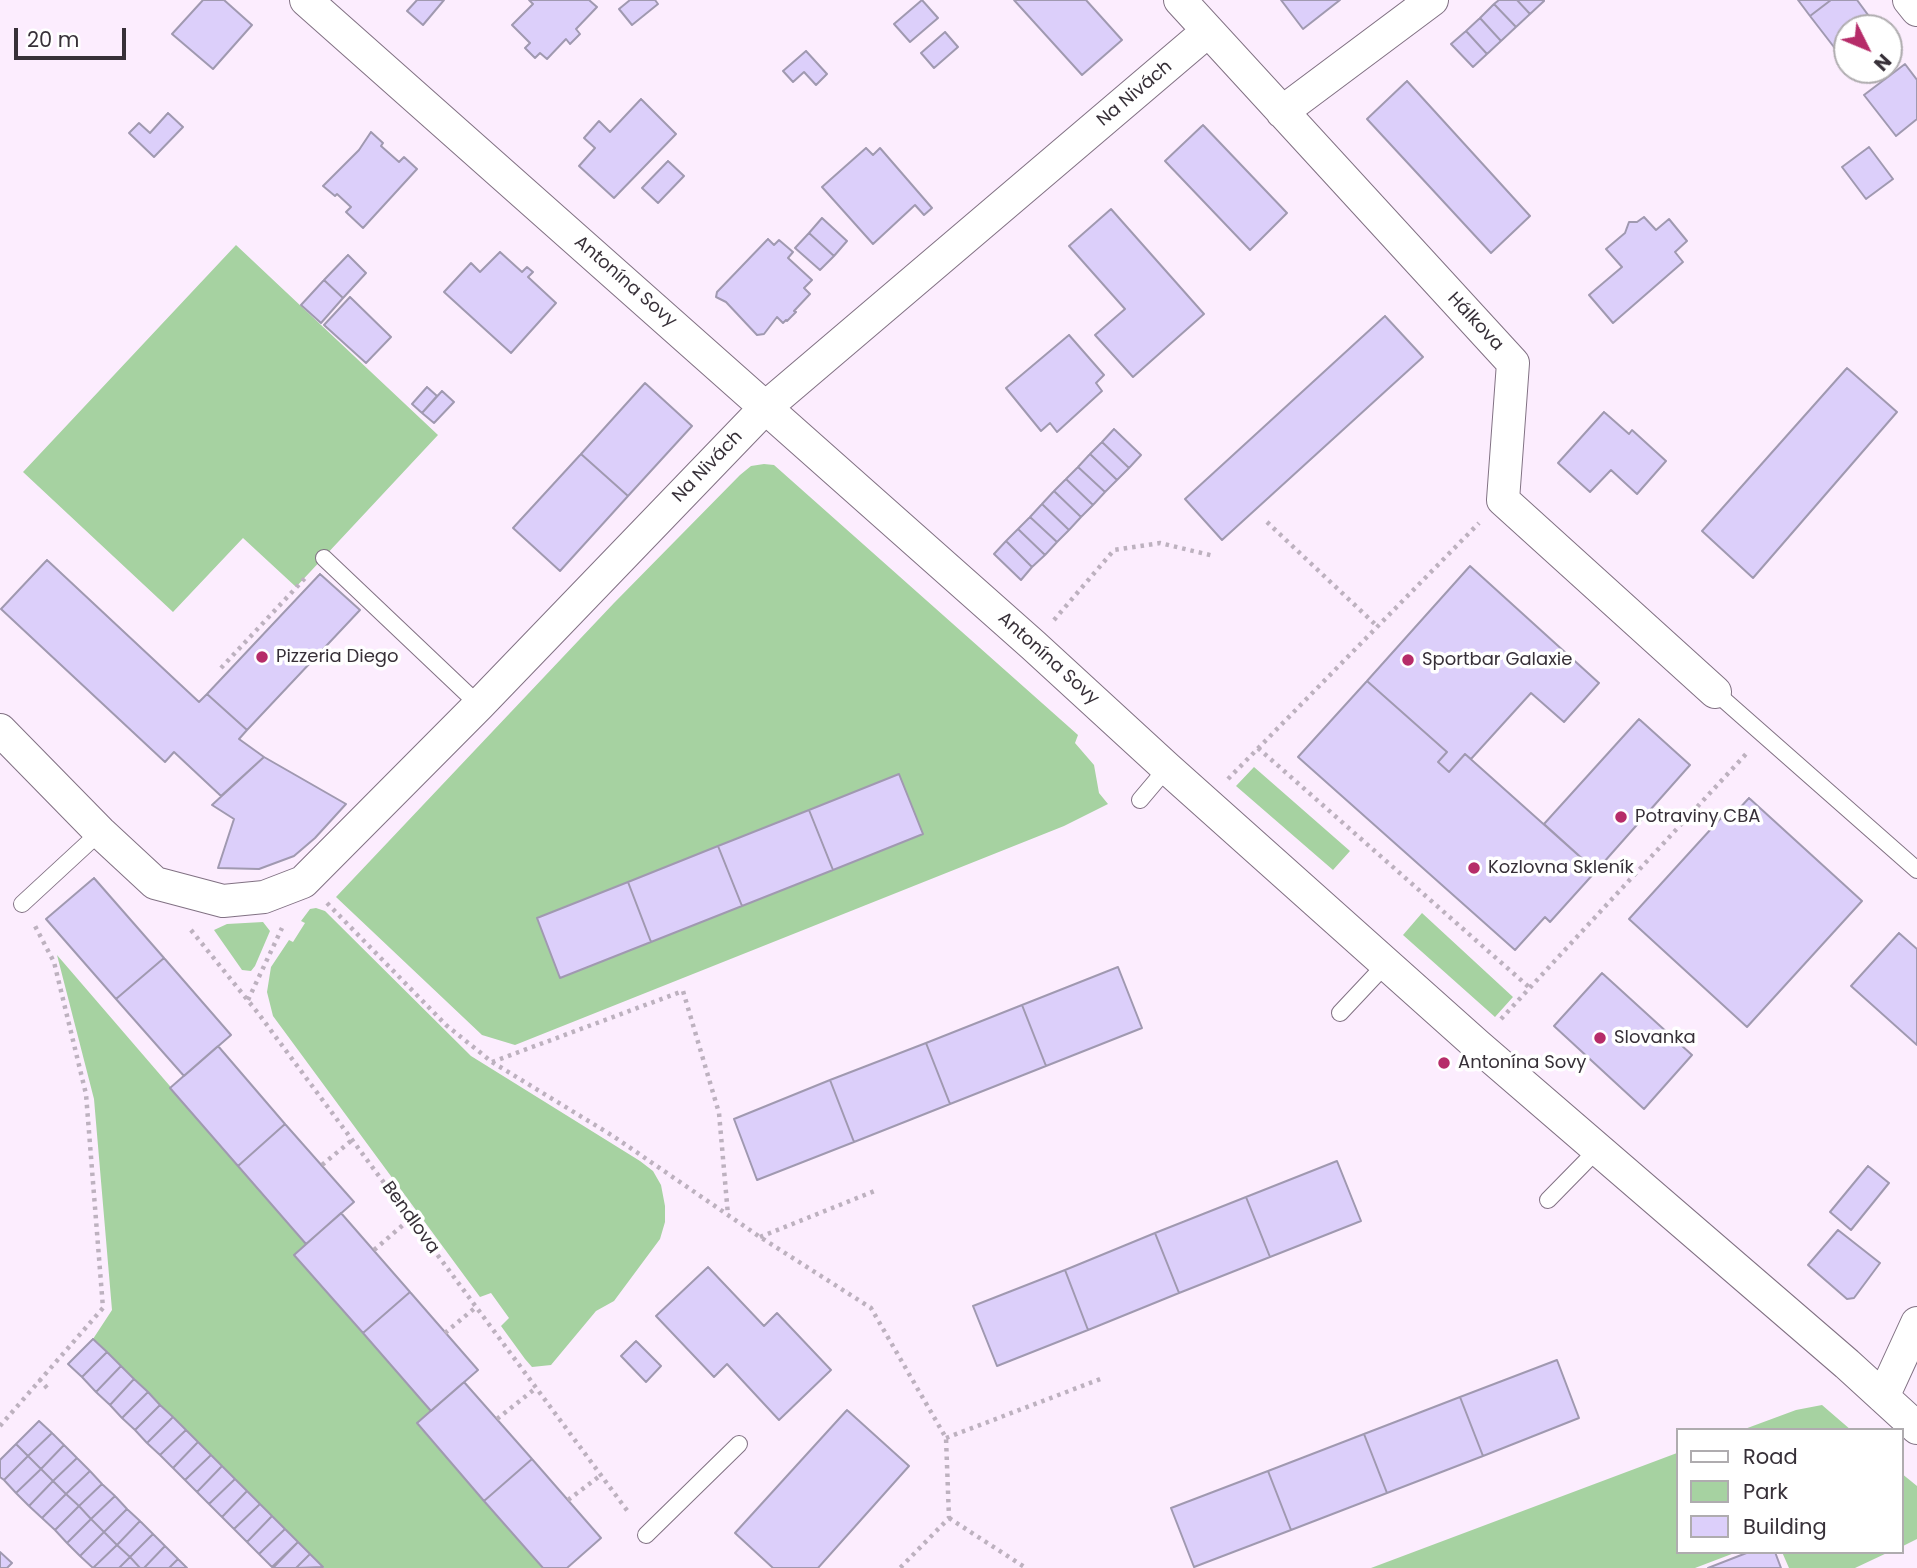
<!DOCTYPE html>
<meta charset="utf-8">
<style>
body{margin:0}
#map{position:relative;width:1917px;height:1568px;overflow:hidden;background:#fcedfe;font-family:Poppins,sans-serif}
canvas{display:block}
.legend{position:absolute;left:1676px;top:1428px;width:228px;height:126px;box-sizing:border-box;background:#fff;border:2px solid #afacaf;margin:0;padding:9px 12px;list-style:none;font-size:21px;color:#373038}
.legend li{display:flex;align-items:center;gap:14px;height:35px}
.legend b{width:35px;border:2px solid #afacaf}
.north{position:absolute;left:1833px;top:14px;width:70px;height:70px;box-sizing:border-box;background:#fff;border:2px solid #afacaf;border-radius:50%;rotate:133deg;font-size:19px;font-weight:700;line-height:28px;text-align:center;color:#373038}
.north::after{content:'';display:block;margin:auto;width:24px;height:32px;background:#b62c69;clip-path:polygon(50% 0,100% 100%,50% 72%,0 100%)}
.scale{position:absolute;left:14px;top:28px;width:112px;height:32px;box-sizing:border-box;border:4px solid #373038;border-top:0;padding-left:9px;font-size:21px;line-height:24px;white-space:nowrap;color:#373038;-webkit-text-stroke:5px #fff;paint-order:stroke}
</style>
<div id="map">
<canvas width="1917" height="1568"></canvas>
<ul class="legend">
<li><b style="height:9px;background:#fff"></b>Road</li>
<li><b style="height:19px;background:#a6d2a1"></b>Park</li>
<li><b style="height:19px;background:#dccffa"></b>Building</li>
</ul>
<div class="north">N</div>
<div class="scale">20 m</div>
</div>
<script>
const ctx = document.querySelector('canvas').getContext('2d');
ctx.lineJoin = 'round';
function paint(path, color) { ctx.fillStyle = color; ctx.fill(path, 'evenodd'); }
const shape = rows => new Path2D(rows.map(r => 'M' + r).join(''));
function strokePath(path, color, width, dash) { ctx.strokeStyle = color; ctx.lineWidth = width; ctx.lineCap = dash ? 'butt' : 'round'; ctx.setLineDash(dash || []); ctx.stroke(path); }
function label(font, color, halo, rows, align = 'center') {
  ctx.font = font + ' Poppins,sans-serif'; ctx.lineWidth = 7; ctx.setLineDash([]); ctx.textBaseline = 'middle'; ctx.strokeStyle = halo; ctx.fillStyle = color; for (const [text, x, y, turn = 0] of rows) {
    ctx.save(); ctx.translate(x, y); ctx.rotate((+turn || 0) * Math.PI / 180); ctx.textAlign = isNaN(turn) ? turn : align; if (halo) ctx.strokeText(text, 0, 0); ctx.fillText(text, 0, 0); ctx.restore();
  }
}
const green = shape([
 [236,245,438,435,296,587,243,538,173,612,23,472],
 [764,464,774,465,1078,735,1075,743,1094,765,1099,793,1108,804,1064,826,515,1045,482,1035,336,897,614,603,740,475,751,466],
 [1254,767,1350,851,1333,870,1236,786],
 [316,908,325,911,471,1056,640,1161,653,1171,661,1185,665,1206,665,1222,660,1239,614,1301,596,1311,551,1365,532,1367,525,1359,501,1326,509,1318,491,1293,480,1297,273,1016,267,992,271,967,289,940,293,942,305,923,301,921,310,909],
 [1422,913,1513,997,1495,1017,1403,935],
 [263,922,270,931,255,966,251,971,242,970,214,930,227,924],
 [57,955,306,1244,294,1255,431,1411,417,1424,543,1568,324,1568,93,1339,112,1310,94,1099],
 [1822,1405,1851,1430,1742,1430,1796,1410],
 [1677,1453,1677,1552,1737,1552,1695,1568,1371,1568],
 [1901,1473,1917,1486,1917,1539,1901,1547],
 [1782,1552,1889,1552,1855,1568,1789,1568]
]);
const building = shape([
 [203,0,224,0,252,25,213,69,172,34,203,0],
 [417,0,444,0,423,25,407,11,417,0],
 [529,0,589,0,597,7,576,29,580,34,570,44,566,39,547,59,540,53,535,58,525,48,530,43,512,25,533,4,529,0],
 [630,0,655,0,658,4,632,25,619,9,630,0],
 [922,0,938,18,910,42,894,24,922,0],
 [1014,0,1086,0,1122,40,1082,75,1014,0],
 [1281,0,1340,0,1303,29,1281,0],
 [1499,0,1517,0,1530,14,1516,27,1494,4,1499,0],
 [1517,0,1544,0,1544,1,1530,14,1517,0],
 [1798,0,1831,0,1810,16,1798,0],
 [1831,0,1857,0,1874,23,1867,28,1847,28,1847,43,1837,51,1810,16,1831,0],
 [1494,4,1516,27,1501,41,1480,18,1494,4],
 [1480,18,1501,41,1487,54,1466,31,1480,18],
 [1466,31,1487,54,1473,67,1451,44,1466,31],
 [945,32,958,47,934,68,921,53,945,32],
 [806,51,827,74,816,85,804,72,793,82,783,71,806,51],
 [1905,64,1917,80,1917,119,1896,136,1864,95,1905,64],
 [1407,81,1530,216,1491,253,1367,119,1407,81],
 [641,99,676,134,614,198,579,166,595,148,584,138,599,121,610,132,641,99],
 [168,113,183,127,154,157,129,133,139,123,150,133,168,113],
 [1203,125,1287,213,1250,250,1165,161,1203,125],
 [371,132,383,143,381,146,399,162,404,157,417,169,363,228,346,212,351,207,337,194,335,196,323,186,359,150,371,132],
 [1869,147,1893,179,1866,199,1842,167,1869,147],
 [866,148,873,155,880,148,932,208,924,215,915,205,873,244,822,187,866,148],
 [668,161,684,176,658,203,642,188,668,161],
 [1111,209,1204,314,1133,377,1095,335,1125,309,1069,246,1111,209],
 [1644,217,1656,230,1669,219,1687,241,1675,252,1683,262,1613,323,1589,295,1622,267,1606,249,1625,233,1629,222,1637,222,1644,217],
 [822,218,847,241,834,256,809,233,822,218],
 [809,233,834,256,820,270,795,248,809,233],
 [768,239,774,245,779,240,793,252,788,258,812,280,804,288,810,294,794,311,796,312,787,321,786,320,783,323,777,317,764,334,757,335,726,302,716,297,717,292,768,239],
 [500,252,522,272,527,267,533,272,528,277,556,303,511,353,444,292,471,263,480,272,500,252],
 [348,255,366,273,343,298,324,280,348,255],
 [324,280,343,298,321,323,301,305,324,280],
 [350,297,391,337,366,363,324,325,350,297],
 [1385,316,1423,357,1222,540,1185,499,1385,316],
 [1069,335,1104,375,1096,383,1102,391,1057,432,1050,423,1041,431,1006,388,1069,335],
 [1847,368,1897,412,1753,578,1702,531,1847,368],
 [645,383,692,426,628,496,581,454,645,383],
 [427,387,437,396,422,413,412,404,427,387],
 [442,391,454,402,434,423,422,413,442,391],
 [1604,412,1629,434,1632,430,1666,461,1637,494,1611,470,1590,492,1558,463,1604,412],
 [1114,429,1141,455,1129,468,1102,442,1114,429],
 [1102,442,1129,468,1117,480,1090,454,1102,442],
 [581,454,628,496,560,571,513,528,581,454],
 [1090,454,1117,480,1105,492,1078,467,1090,454],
 [1078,467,1105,492,1093,505,1066,479,1078,467],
 [1066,479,1093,505,1081,517,1054,491,1066,479],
 [1054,491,1081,517,1069,530,1042,504,1054,491],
 [1042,504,1069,530,1057,542,1030,517,1042,504],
 [1030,517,1057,542,1045,555,1018,529,1030,517],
 [1018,529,1045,555,1032,567,1006,541,1018,529],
 [1006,541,1032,567,1021,580,994,554,1006,541],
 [47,560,199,702,207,694,247,730,239,739,264,757,221,796,174,752,165,762,1,609,47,560],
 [1470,566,1599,683,1564,722,1531,693,1471,759,1465,754,1449,772,1438,762,1447,752,1367,681,1470,566],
 [320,574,360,610,247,730,207,694,320,574],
 [1367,681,1447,752,1438,762,1449,772,1465,754,1596,871,1550,922,1545,917,1515,950,1298,757,1367,681],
 [1639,719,1690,765,1596,871,1544,824,1639,719],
 [264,757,346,804,315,838,294,856,259,869,218,868,234,819,212,805,264,757],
 [899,774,923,834,833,870,809,810,899,774],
 [1749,798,1862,901,1747,1027,1629,919,1721,818,1726,823,1749,798],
 [809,810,833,870,742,906,718,846,809,810],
 [718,846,742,906,651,942,628,882,718,846],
 [94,878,164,958,116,999,46,919,94,878],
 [628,882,651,942,560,978,537,918,628,882],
 [1899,933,1917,949,1917,1045,1851,986,1899,933],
 [164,958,231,1035,184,1076,116,999,164,958],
 [1118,967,1142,1028,1046,1066,1022,1005,1118,967],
 [1602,973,1692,1055,1644,1109,1554,1026,1602,973],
 [1022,1005,1046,1066,950,1104,926,1043,1022,1005],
 [926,1043,950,1104,854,1142,830,1080,926,1043],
 [218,1046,285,1124,238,1166,170,1088,218,1046],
 [830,1080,854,1142,757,1180,734,1119,830,1080],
 [285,1124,354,1202,306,1244,238,1166,285,1124],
 [1337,1161,1361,1221,1270,1257,1246,1197,1337,1161],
 [1868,1166,1889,1183,1851,1230,1830,1212,1868,1166],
 [1246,1197,1270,1257,1179,1293,1155,1233,1246,1197],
 [341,1213,410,1292,363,1333,294,1255,341,1213],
 [1838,1230,1880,1263,1854,1298,1847,1299,1808,1265,1838,1230],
 [1155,1233,1179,1293,1088,1330,1065,1270,1155,1233],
 [708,1267,764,1326,777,1313,831,1370,779,1420,727,1364,714,1377,656,1316,708,1267],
 [1065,1270,1088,1330,997,1366,973,1306,1065,1270],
 [410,1292,478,1370,431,1411,363,1333,410,1292],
 [93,1339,107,1352,82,1377,68,1364,93,1339],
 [636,1341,661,1366,646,1382,621,1356,636,1341],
 [107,1352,121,1366,96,1392,82,1377,107,1352],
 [1557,1360,1579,1418,1483,1456,1460,1397,1557,1360],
 [121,1366,134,1379,110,1405,96,1392,121,1366],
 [134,1379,148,1392,122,1418,110,1405,134,1379],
 [464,1382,532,1459,484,1501,417,1423,464,1382],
 [148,1392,160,1405,135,1430,122,1418,148,1392],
 [1460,1397,1483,1456,1387,1493,1364,1434,1460,1397],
 [160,1405,173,1417,147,1443,135,1430,160,1405],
 [847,1410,909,1466,818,1568,773,1568,735,1533,847,1410],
 [173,1417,186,1430,160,1455,147,1443,173,1417],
 [39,1421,52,1433,28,1456,16,1444,39,1421],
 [186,1430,198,1442,173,1468,160,1455,186,1430],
 [52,1433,64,1445,41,1469,28,1456,52,1433],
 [1364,1434,1387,1493,1291,1530,1268,1471,1364,1434],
 [198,1442,211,1455,185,1480,173,1468,198,1442],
 [16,1444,28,1456,4,1480,0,1477,0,1460,16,1444],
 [64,1445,77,1458,53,1481,41,1469,64,1445],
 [211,1455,222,1466,197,1492,185,1480,211,1455],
 [28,1456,41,1469,16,1493,4,1480,28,1456],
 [77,1458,90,1471,66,1494,53,1481,77,1458],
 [532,1459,601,1538,567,1568,543,1568,484,1501,532,1459],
 [222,1466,235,1479,209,1504,197,1492,222,1466],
 [41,1469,53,1481,29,1506,16,1493,41,1469],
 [90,1471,102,1484,79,1506,66,1494,90,1471],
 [1268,1471,1291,1530,1194,1567,1171,1508,1268,1471],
 [235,1479,247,1491,222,1517,209,1504,235,1479],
 [53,1481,66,1494,42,1518,29,1506,53,1481],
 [102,1484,115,1496,91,1519,79,1506,102,1484],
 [247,1491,260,1504,234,1529,222,1517,247,1491],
 [66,1494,79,1506,55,1530,42,1518,66,1494],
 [115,1496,127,1509,104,1532,91,1519,115,1496],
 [260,1504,272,1516,247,1542,234,1529,260,1504],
 [79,1506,91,1519,67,1543,55,1530,79,1506],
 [127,1509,140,1521,117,1545,104,1532,127,1509],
 [272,1516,285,1529,259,1554,247,1542,272,1516],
 [91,1519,104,1532,80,1556,67,1543,91,1519],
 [140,1521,153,1534,130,1557,117,1545,140,1521],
 [285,1529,298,1542,272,1567,259,1554,285,1529],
 [104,1532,117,1545,93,1568,80,1556,104,1532],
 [153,1534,165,1546,144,1568,140,1568,130,1557,153,1534],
 [298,1542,310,1554,296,1568,273,1568,298,1542],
 [117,1545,130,1557,119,1568,93,1568,117,1545],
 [165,1546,178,1559,169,1568,144,1568,165,1546],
 [0,1552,12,1563,7,1568,0,1568,0,1552],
 [1749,1552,1775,1552,1781,1568,1708,1568,1749,1552],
 [310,1554,323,1567,296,1568,310,1554],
 [130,1557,140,1568,119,1568,130,1557],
 [178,1559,187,1568,169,1568,178,1559]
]);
const path = shape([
 [1267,522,1377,626],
 [1054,620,1114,550,1160,543,1214,556],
 [221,668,307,576],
 [1258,748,1530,988],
 [1228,779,1479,523],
 [327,903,446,1025,492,1062,613,1136,760,1237,871,1308,946,1438,949,1518,900,1568],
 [191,930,258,1013,629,1513],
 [248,1000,282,928],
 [1501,1019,1747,753],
 [492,1062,683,991,719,1113,728,1215],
 [322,1165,352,1140],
 [760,1237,877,1190],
 [374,1250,410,1219],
 [445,1333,476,1307],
 [39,1379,48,1389],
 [497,1419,536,1388],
 [0,1426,103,1308,86,1094,54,962,35,926],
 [946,1438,1103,1378],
 [568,1500,601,1475],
 [949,1518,1026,1568]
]);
const lane = shape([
 [324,558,479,705],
 [1715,692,1917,870],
 [1140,800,1167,768],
 [22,904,100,832],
 [1340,1013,1386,964],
 [1548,1200,1598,1149],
 [646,1535,739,1444]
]);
const street = shape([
 [306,0,1033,645,1167,768,1477,1045,1847,1364,1917,1428],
 [1180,0,1513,363,1503,500,1715,692],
 [1909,0,1917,10],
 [1282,112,1432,0],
 [0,730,100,832,155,883,223,901,264,897,303,882,479,705,766,407,1208,31],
 [1883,1397,1917,1323]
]);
const markers = [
 [262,657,7,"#b62c69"],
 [1408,660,7,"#b62c69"],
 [1621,817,7,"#b62c69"],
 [1474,868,7,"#b62c69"],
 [1600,1038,7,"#b62c69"],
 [1444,1063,7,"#b62c69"]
];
const streetNames = [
 ["Na Nivách",1135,94,-40],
 ["Antonína Sovy",625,282,41],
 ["Hálkova",1475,322,47],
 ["Na Nivách",708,467,-46],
 ["Antonína Sovy",1048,659,42],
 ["Bendlova",410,1218,54]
];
const poiNames = [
 ["Pizzeria Diego",276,657],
 ["Sportbar Galaxie",1422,660],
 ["Potraviny CBA",1635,817],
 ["Kozlovna Skleník",1488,868],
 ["Slovanka",1614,1038],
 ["Antonína Sovy",1458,1063]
];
paint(green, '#a6d2a1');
paint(building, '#dccffa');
strokePath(building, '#a099b0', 2);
strokePath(lane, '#817183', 18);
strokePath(street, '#817183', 34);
strokePath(path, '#bdb1bf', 4.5, [3.5, 5]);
strokePath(lane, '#fff', 16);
strokePath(street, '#fff', 32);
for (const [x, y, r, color] of markers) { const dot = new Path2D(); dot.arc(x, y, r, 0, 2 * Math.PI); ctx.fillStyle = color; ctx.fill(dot); strokePath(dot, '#fff', 2.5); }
label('18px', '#373038', '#fff', streetNames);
label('18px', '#373038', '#fff', poiNames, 'left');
</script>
